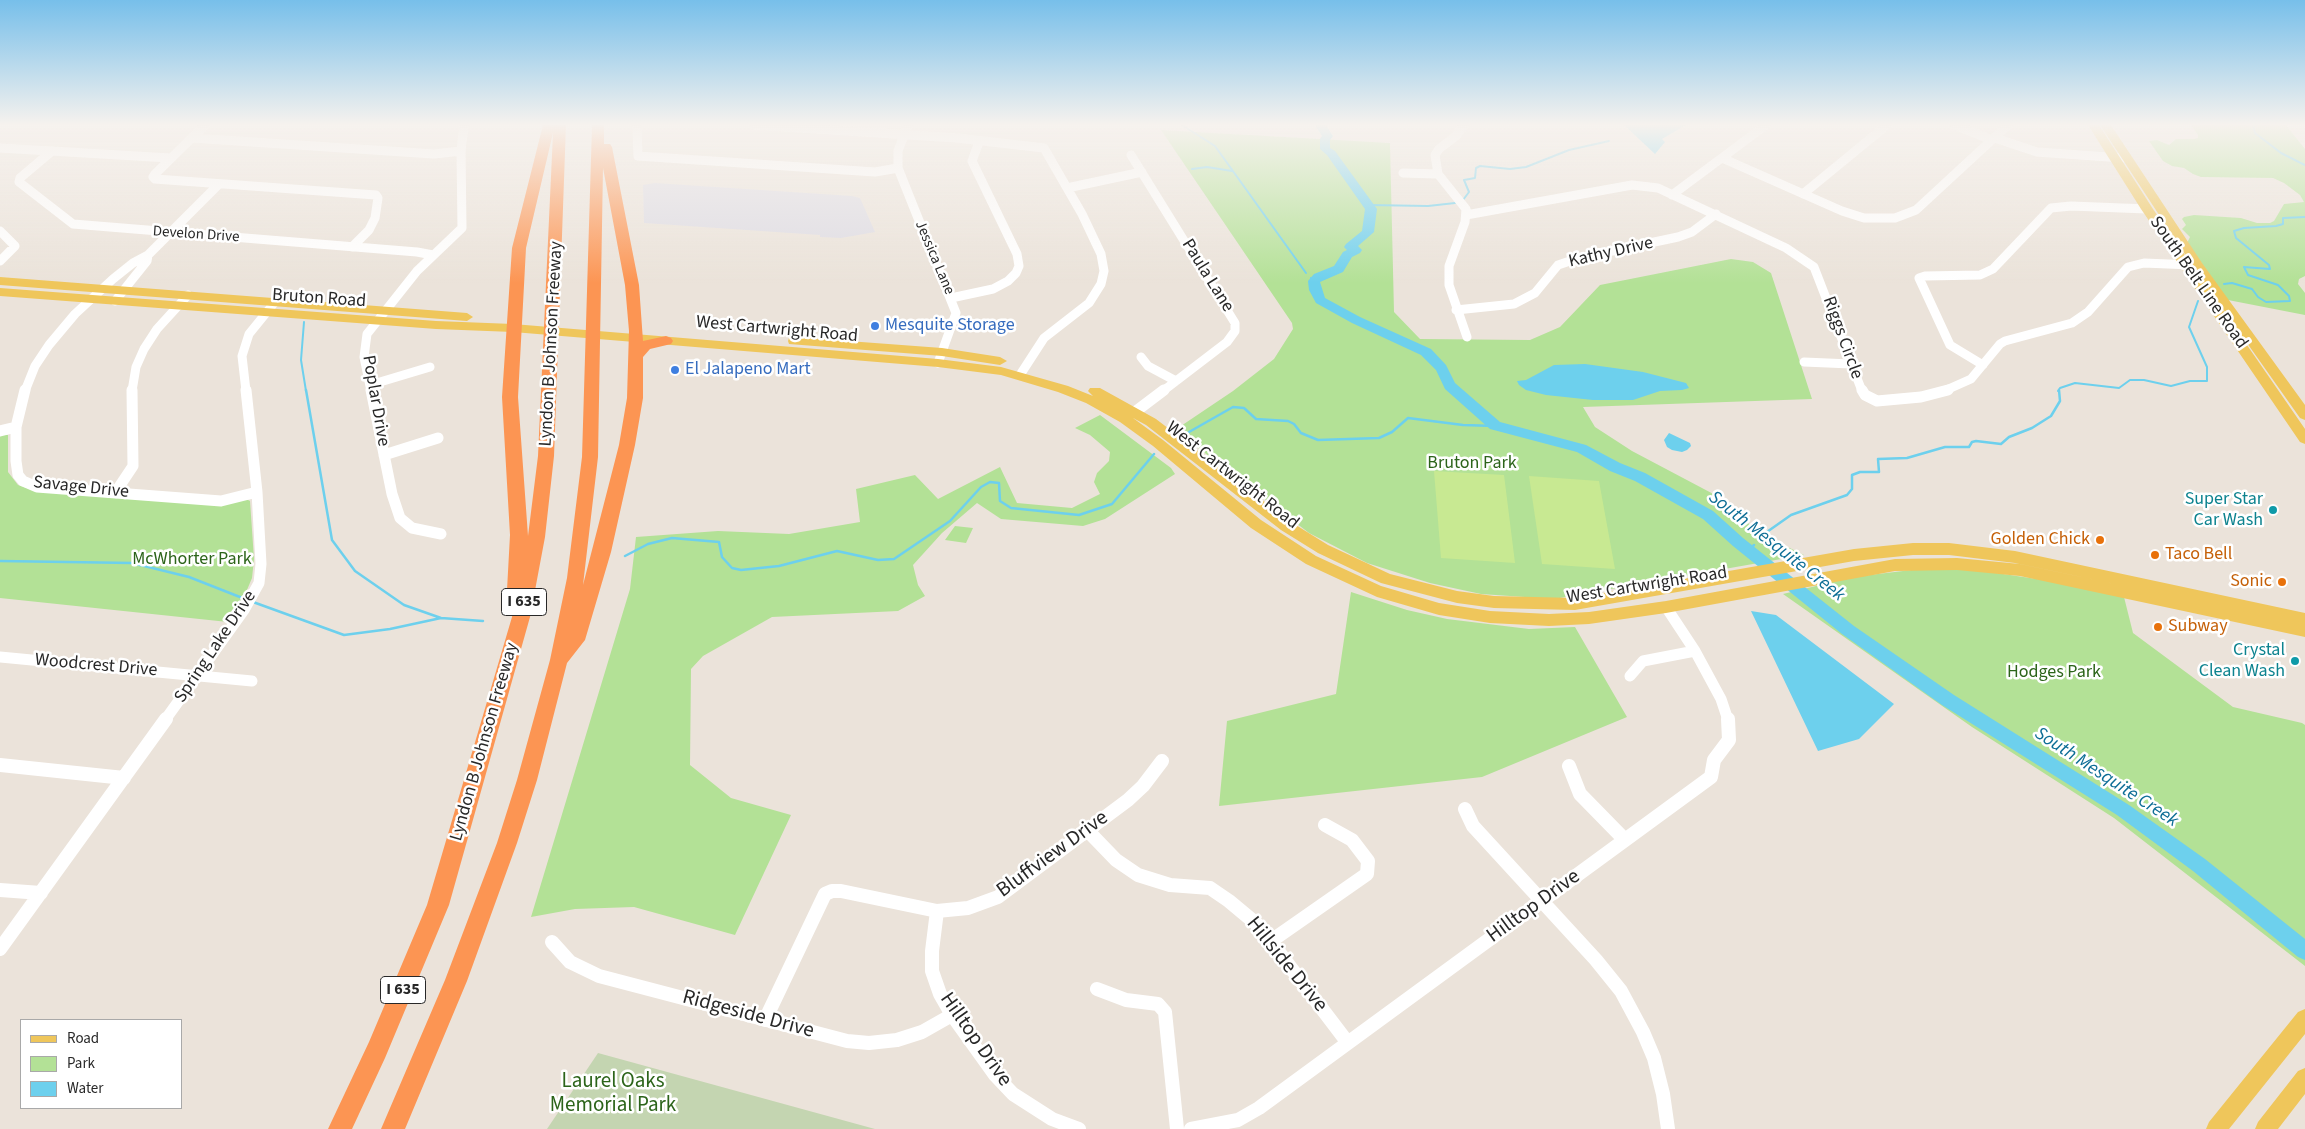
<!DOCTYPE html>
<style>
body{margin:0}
#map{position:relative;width:2305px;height:1129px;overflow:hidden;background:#ebe3da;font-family:"Source Sans 3",sans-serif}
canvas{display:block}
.legend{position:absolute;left:20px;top:1019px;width:162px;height:90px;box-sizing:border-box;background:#fff;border:1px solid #a9a9a9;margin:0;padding:6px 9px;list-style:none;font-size:15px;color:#282828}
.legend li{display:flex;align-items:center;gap:10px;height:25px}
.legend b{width:25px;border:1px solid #a9a9a9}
</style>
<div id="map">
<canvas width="2305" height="1129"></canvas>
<ul class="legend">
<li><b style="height:6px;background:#efc65b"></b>Road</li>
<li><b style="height:14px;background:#b3e196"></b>Park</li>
<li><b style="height:14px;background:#6dd0ed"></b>Water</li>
</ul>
</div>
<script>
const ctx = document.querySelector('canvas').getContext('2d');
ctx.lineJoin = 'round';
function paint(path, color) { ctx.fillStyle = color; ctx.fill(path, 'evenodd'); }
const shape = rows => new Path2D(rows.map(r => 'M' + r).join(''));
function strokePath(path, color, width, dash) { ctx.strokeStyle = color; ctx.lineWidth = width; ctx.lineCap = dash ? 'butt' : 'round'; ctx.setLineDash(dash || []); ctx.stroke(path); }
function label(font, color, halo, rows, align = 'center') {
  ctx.font = font + ' "Source Sans 3",sans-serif'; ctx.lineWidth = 5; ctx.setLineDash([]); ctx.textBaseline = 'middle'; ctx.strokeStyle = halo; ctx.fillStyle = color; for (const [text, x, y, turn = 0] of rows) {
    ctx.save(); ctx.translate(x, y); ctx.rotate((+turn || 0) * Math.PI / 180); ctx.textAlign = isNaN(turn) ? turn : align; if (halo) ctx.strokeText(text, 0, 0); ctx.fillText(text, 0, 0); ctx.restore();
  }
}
const industrial = shape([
 [655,183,852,196,860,198,875,232,841,238,820,237,820,235,644,223,643,185]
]);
const green = shape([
 [2191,125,2286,125,2305,149,2305,276,2299,279,2298,284,2305,293,2305,315,2228,300,2187,243,2190,237,2182,229,2186,225,2182,219,2184,217,2194,215,2241,218,2257,223,2270,223,2274,221,2284,204,2304,202,2300,195,2284,183,2273,178,2201,177,2193,174,2184,168,2172,166,2163,161,2149,141,2157,140,2169,145,2176,139,2194,139,2198,138,2198,135],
 [1161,130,1390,143,1394,312,1420,339,1530,340,1560,327,1600,285,1731,259,1753,262,1771,273,1812,399,1583,407,1595,427,1632,451,1719,497,1759,533,1804,555,1554,599,1481,594,1430,583,1367,563,1309,533,1175,430,1233,391,1274,359,1293,329,1292,323],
 [1100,415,1171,468,1175,474,1105,519,1083,526,1001,519,977,503,942,533,913,565,918,585,925,596,898,611,772,617,703,656,691,669,690,765,731,798,791,815,735,935,634,907,575,909,531,917,630,589,636,537,718,531,789,534,860,522,856,489,915,475,938,499,1000,467,1017,503,1072,508,1100,494,1094,482,1097,473,1109,461,1110,452,1090,435,1075,428],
 [0,434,8,435,8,472,18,485,33,490,246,499,250,501,254,559,252,578,239,609,228,622,0,598],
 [955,526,973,528,966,543,945,540],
 [1928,568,1983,571,2057,582,2124,597,2133,633,2233,707,2302,723,2305,725,2305,966,2114,818,1972,727,1783,594,1853,577],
 [1351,592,1407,610,1447,619,1529,629,1575,627,1627,717,1482,777,1219,806,1227,721,1336,694]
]);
const cemetery = shape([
 [598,1053,875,1129,547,1129]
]);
const pitch = shape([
 [1434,471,1504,475,1515,563,1441,558],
 [1529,476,1599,481,1615,569,1542,564]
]);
const water = shape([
 [1624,125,1686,125,1662,139,1665,142,1655,154],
 [1585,364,1643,372,1686,383,1689,388,1682,390,1660,391,1633,400,1593,400,1546,395,1526,390,1519,385,1517,381,1526,380,1554,365],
 [1669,433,1690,443,1691,446,1687,450,1682,452,1672,450,1667,447,1664,440],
 [1751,611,1776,615,1894,704,1859,739,1818,751]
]);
const streamFar1 = shape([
 [1182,125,1215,146,1306,273],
 [2253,125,2255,133,2281,153,2305,165],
 [1192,169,1207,167,1232,171],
 [1463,200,1469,192,1464,180,1475,178,1476,168,1480,166,1510,169,1526,167,1569,150,1609,141],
 [1368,205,1428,206,1455,203],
 [1311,278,1314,281],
 [2224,284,2232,283,2252,289,2258,297,2266,302,2290,301,2289,296,2278,285,2248,275,2244,267,2270,269,2269,265,2236,238,2234,231,2244,228,2276,226,2283,224,2283,218,2305,217],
 [304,322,301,360,306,391],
 [2058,391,2060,388,2075,383,2119,388,2130,380,2144,380,2171,386,2190,381,2207,381,2207,367,2189,327,2198,301]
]);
const stream = shape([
 [306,390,332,540,355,571,404,605,441,618,483,621],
 [1189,432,1233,407,1244,408,1256,419,1288,421,1294,424,1301,433,1318,440,1379,438,1392,432,1408,418,1463,425,1495,426],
 [1764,534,1791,515,1847,495,1852,489,1852,475,1860,472,1879,472,1878,459,1907,458,1945,447,1969,447,1972,442,1976,441,2001,444,2009,437,2032,428,2051,416,2060,401,2059,390],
 [1749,550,1754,545],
 [625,556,648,544,672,538,719,542,722,557,732,568,741,570,779,566,837,551,878,560,894,559,950,521,981,487,990,482,999,483,1000,501,1011,508,1079,515,1112,504,1154,454],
 [0,561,132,563,189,577,245,599],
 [253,602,344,635,390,629,441,618]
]);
const river = shape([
 [1315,125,1326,125,1333,136,1330,140,1330,148,1335,151,1377,209,1374,232,1358,246,1362,250,1360,253,1352,257,1343,272,1320,282,1325,298,1360,317,1431,349,1446,365,1455,383,1500,422,1586,445,1620,463,1645,473,1713,511,1743,538,1854,626,1954,695,2129,805,2205,859,2305,939,2305,960,2298,957,2193,871,2117,815,1942,705,1842,634,1733,546,1703,519,1635,481,1610,471,1577,452,1490,429,1445,389,1436,370,1421,355,1352,323,1316,303,1309,290,1308,281,1314,274,1334,266,1343,252,1347,250,1344,247,1346,244,1362,231,1365,209,1327,155,1320,149,1320,139,1322,136,1315,125]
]);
const minorFar2 = shape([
 [205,125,155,174,153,177,155,179,376,195,378,198,375,218,369,230,352,247],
 [637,125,638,156,875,172,898,168],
 [755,125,957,138,1044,148,1082,214,1101,254,1104,271,1101,284,1089,303,1044,338,1020,375],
 [908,125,898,151,898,168,956,313,938,363],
 [1464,125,1456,136,1439,149,1435,155,1438,174,1466,209,1465,222,1449,266,1449,285,1467,337],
 [1955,125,1992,140],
 [192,138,434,154,461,151],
 [1995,138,2037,152,2123,158],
 [0,148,170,158],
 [52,151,20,178,19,182,73,224,417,252,433,255],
 [1131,155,1235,323,1235,331,1227,342,1163,391],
 [1722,158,1842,211,1864,218,1895,218,1916,210,2008,125],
 [1403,173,1438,174],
 [1067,188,1142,172],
 [1803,194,1887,125],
 [1672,195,1766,125],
 [1466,215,1632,185,1658,188,1786,248,1814,267,1862,391],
 [0,231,15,246,0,261],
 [951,298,993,289,1008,281,1016,273,1019,266,1017,254,972,161,979,142],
 [115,301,147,261,148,255],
 [1456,310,1514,304,1535,293,1558,265,1579,258,1678,237,1692,232,1716,214],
 [1141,357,1148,366,1176,381],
 [1804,362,1851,364],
 [1983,365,1950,345,1919,278,1925,276,1980,275,1993,269,2051,208,2071,206,2147,209],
 [370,385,430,367],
 [25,391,35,366,49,345,75,314,113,279,133,263,148,255,219,184],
 [132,391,136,367,144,349,157,329,188,295],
 [246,391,242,356,249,334,275,302],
 [371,391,364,357,367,334,417,271,462,228,461,151,464,125],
 [1944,391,1971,379,2000,344,2005,341,2072,323,2088,312,2128,267,2144,263,2192,265]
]);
const minorFar1 = shape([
 [25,390,16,427,16,461,18,475,23,481,37,487,221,501,257,492],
 [371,390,392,494,400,518,412,528,441,534],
 [1862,390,1865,395,1877,401,1921,397,1948,390],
 [1127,418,1164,390],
 [0,431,16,427],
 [384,455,438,438],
 [115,493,133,466,132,390],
 [1666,607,1695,651,1721,699,1728,720],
 [0,657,252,681],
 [1630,676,1643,661,1695,651],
 [165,720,244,610,259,583,261,564,257,492,246,390]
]);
const minor = shape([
 [0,765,124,778],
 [1569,766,1580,794,1625,840],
 [1465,809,1473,826,1596,960,1621,991,1643,1032,1654,1058,1663,1094,1668,1129],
 [1088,831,1116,860,1138,875,1170,885,1210,888,1229,901,1259,926,1348,1043],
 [0,890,41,893],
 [937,911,932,951,932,971,940,994,952,1015,995,1075,1013,1094,1052,1119,1079,1129],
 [1271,941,1367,874,1368,861,1352,840,1325,825],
 [552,942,570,962,599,976,847,1041,869,1043,897,1040,922,1032,952,1015],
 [0,949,166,719],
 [1097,989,1126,1000,1158,1004,1165,1012,1177,1129],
 [765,1020,825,894,832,891,841,891,937,911,968,908,998,897,1128,800,1143,786,1162,761],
 [1191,1129,1238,1120,1259,1108,1711,777,1714,760,1729,740,1728,719]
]);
const major = shape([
 [2088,125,2099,125,2153,209,2305,429,2305,444,2300,442,2141,209,2088,125],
 [2100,125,2111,125,2202,263,2305,405,2305,420,2300,418,2194,268,2100,125],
 [0,277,467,313,473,317,467,321,0,285,0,277],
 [0,288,436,321,513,324,938,359,1001,367,1068,386,1093,396,1088,391,1090,388,1100,388,1156,419,1291,522,1328,545,1390,574,1457,591,1494,596,1575,598,1854,549,1913,543,1949,543,2015,551,2305,613,2305,637,2020,576,1957,570,1895,571,1666,613,1589,624,1549,626,1490,623,1439,615,1377,597,1306,564,1251,528,1153,446,1120,422,1086,403,1058,392,1001,375,938,367,513,332,436,329,0,296,0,288],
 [1133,418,1146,425,1281,530,1318,553,1381,583,1457,603,1494,608,1575,610,1854,561,1913,555,1949,555,2015,563,2167,595,2020,564,1957,558,1895,559,1666,601,1589,612,1549,614,1490,611,1439,603,1381,586,1316,556,1261,520,1163,440,1133,418],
 [794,337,942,348,1000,357,1007,361,1000,365,942,356,789,344,788,341,789,338,794,337],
 [2305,1009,2305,1034,2229,1129,2206,1129,2209,1122,2298,1012,2305,1009],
 [2305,1068,2305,1094,2278,1129,2255,1129,2258,1122,2298,1071,2305,1068]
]);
const highway = shape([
 [543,125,566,125,554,456,545,537,530,617,449,905,385,1058,352,1129,328,1129,369,1042,427,905,512,617,516,597,510,595,507,590,510,535,502,397,512,248,543,125],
 [553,133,538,456,528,536,518,397,526,248,553,133],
 [592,125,604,125,604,144,610,144,612,147,639,285,643,341,666,336,671,338,673,341,671,344,650,349,643,357,643,398,635,445,611,552,585,640,567,663,537,780,517,843,467,981,405,1129,381,1129,445,980,497,843,517,780,550,660,567,578,582,457,592,125],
 [603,168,625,285,629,331,627,398,619,445,583,585,598,457,603,168]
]);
const markers = [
 [875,326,5,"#3f7fe0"],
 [675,370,5,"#3f7fe0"],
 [2273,510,5,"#0f9aa8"],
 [2100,540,5,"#e8710a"],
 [2155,555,5,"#e8710a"],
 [2282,582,5,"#e8710a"],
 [2158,627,5,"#e8710a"],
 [2295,661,5,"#0f9aa8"]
];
const farStreetnames = [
 ["Develon Drive",196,235,4],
 ["Jessica Lane",934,258,67]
];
const shields = [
 [524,602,45],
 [403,990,45]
];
const shieldNames = [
 ["I 635",524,602],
 ["I 635",403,990]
];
const streetNames = [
 ["Kathy Drive",1611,253,-13],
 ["Paula Lane",1207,276,58],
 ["South Belt Line Road",2198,283,55],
 ["Bruton Road",319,299,4],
 ["West Cartwright Road",777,330,5],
 ["Riggs Circle",1842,338,70],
 ["Lyndon B Johnson Freeway",552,344,-87],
 ["Poplar Drive",375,401,80],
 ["West Cartwright Road",1232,476,38],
 ["Savage Drive",81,488,6],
 ["West Cartwright Road",1647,586,-9],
 ["Spring Lake Drive",216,647,-56],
 ["Woodcrest Drive",96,666,5],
 ["Lyndon B Johnson Freeway",485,742,-74]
];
const shopNames = [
 ["Mesquite Storage",885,326],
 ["El Jalapeno Mart",685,370]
];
const parkNames = [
 ["Bruton Park",1472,464],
 ["McWhorter Park",192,560],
 ["Hodges Park",2054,673]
];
const cultureNames = [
 ["Super Star",2263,500],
 ["Car Wash",2263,521],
 ["Crystal",2285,651],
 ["Clean Wash",2285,672]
];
const foodNames = [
 ["Golden Chick",2090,540],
 ["Taco Bell",2165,555,"left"],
 ["Sonic",2272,582],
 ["Subway",2168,627,"left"]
];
const waterNames = [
 ["South Mesquite Creek",1776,547,38],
 ["South Mesquite Creek",2106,778,33]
];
const nearStreetnames = [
 ["Bluffview Drive",1053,855,-36],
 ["Hilltop Drive",1534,907,-36],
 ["Hillside Drive",1286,965,51],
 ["Ridgeside Drive",748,1015,15],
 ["Hilltop Drive",975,1040,55]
];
const nearParknames = [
 ["Laurel Oaks",613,1082],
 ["Memorial Park",613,1106]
];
paint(industrial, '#dddbe3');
paint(green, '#b3e196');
paint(cemetery, '#c4d5b1');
paint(pitch, '#c8e992');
paint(water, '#6dd0ed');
strokePath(streamFar1, '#6dd0ed', 2);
strokePath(stream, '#6dd0ed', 2.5);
paint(river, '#6dd0ed');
strokePath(minorFar2, '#fff', 9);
strokePath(minorFar1, '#fff', 11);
strokePath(minor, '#fff', 14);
paint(major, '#efc65b');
paint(highway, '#fc9553');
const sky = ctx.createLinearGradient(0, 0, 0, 283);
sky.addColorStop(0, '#77bfea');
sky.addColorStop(0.44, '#f6f2ee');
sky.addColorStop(1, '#f6f2ee00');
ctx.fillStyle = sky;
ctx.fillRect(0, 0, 2305, 283);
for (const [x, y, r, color] of markers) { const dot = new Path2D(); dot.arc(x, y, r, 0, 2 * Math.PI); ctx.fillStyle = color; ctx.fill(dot); strokePath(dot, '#fff', 2); }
label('15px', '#282828', '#fff', farStreetnames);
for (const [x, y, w] of shields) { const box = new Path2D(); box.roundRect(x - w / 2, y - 13.5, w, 27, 4); ctx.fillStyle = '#fff'; ctx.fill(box); strokePath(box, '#282828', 1); }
label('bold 16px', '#282828', null, shieldNames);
label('18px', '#282828', '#fff', streetNames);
label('18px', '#366cbe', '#fff', shopNames, 'left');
label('18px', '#2c641a', '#fff', parkNames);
label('18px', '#0d838f', '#fff', cultureNames, 'right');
label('18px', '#c56008', '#fff', foodNames, 'right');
label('italic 19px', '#0e6e96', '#fff', waterNames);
label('21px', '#282828', '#fff', nearStreetnames);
label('21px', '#2c641a', '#fff', nearParknames);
</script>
